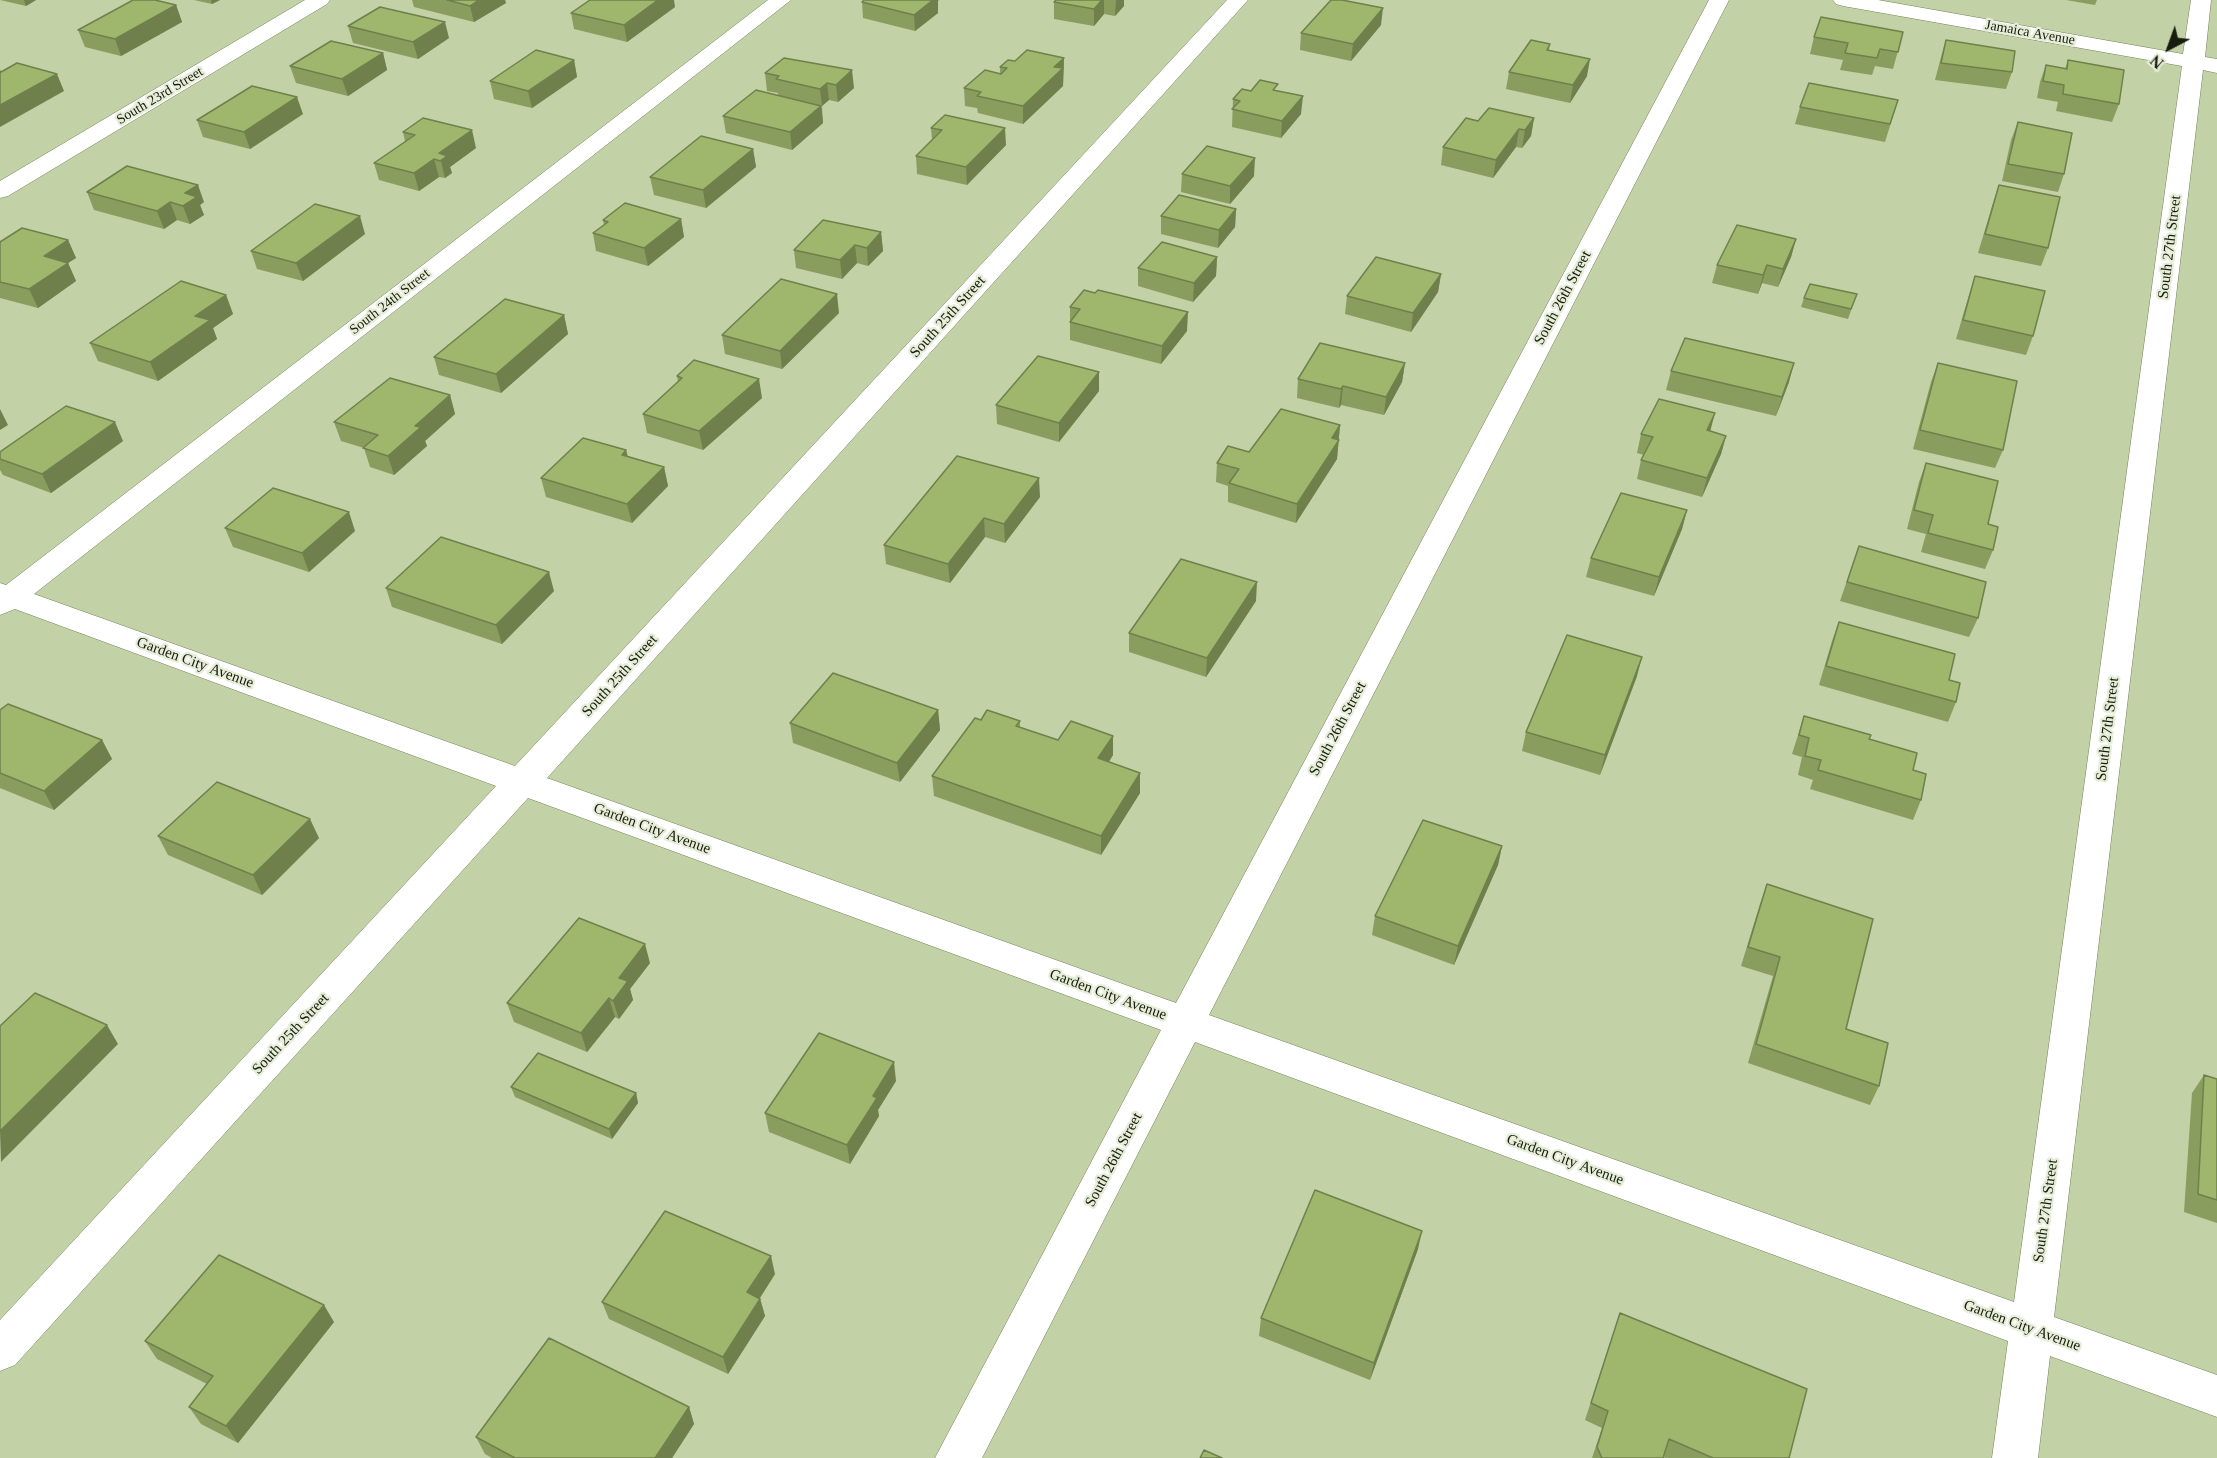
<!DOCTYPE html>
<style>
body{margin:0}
#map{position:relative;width:2217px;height:1458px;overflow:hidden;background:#c2d1a6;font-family:Georgia,serif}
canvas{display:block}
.north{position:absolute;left:2139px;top:18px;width:60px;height:60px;-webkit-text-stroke:4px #e6eed9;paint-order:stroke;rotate:221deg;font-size:16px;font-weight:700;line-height:24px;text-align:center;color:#171c0d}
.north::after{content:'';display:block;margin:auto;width:21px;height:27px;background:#171c0d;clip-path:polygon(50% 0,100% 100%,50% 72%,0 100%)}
</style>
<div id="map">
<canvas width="2217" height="1458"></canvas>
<div class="north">N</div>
</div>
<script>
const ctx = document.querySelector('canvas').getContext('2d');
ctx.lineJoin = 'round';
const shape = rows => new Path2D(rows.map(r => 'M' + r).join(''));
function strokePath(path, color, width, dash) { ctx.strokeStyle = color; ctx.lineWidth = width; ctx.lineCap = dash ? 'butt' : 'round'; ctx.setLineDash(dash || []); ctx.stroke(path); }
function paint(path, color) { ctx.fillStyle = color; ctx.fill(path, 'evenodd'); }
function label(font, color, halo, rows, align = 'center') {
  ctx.font = font + ' Georgia,serif'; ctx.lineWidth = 4.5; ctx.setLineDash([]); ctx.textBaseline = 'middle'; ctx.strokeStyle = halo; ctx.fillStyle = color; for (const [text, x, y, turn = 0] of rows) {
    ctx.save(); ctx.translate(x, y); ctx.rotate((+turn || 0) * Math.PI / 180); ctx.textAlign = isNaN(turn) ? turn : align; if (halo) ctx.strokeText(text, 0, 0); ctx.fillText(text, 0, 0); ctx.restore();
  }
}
const minor = shape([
 [305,0,330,0,327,4,8,196,0,198,0,181,305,0],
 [768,0,791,0,34,594,515,766,1227,0,1248,0,547,778,1176,1003,1709,0,1729,0,1209,1015,2014,1302,2182,66,1843,6,1836,4,1833,0,1878,0,2183,54,2191,0,2211,0,2205,57,2217,59,2217,73,2203,70,2054,1317,2217,1375,2217,1417,2050,1356,2038,1458,1992,1458,2008,1341,1195,1042,982,1458,935,1458,1161,1030,528,798,15,1365,0,1371,0,1320,496,786,15,609,0,615,0,583,6,585,768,0]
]);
const wall = shape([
 [0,0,36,0,26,6],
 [194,0,220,0,212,4],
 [412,0,505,0,506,3,474,22,414,7],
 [1056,0,1124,0,1124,6,1115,16,1104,14,1094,26,1054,19,1054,2],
 [2066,0,2097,0,2095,5],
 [938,1,938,13,915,31,863,18,862,2],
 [176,5,182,22,121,56,85,47,78,30],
 [675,7,627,42,574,29,571,13],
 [1381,25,1351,61,1300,50,1301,33],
 [348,26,449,38,418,59,353,43],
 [1903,32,1893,69,1875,66,1872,75,1840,70,1843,60,1810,54,1814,37],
 [1946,40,2012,72,2006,89,1935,80,1941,57],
 [1550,44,1549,50,1587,76,1570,103,1506,89,1509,72],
 [383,53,387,70,348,96,296,83,290,66],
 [784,58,854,88,838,102,829,100,822,106,823,123,792,150,726,133,723,116,778,95,778,93,767,91,765,73],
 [1064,58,1063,86,1023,124,978,113,977,108,965,106,964,88,1000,74,1000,67,1015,61],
 [574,60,577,77,532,108,494,99,490,81],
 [2068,60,2119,104,2112,122,2056,111,2058,102,2037,98,2040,82,2046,65,2065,69],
 [1251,91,1278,91,1301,114,1281,138,1232,127,1233,99],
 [1898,100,1885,142,1795,124,1800,107],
 [303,114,250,149,203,137,197,120],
 [1534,118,1531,136,1522,148,1516,147,1493,178,1441,165,1443,147,1478,121],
 [2018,122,2064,174,2058,192,2002,181,2011,140],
 [931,128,1006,145,967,185,917,174,916,156,932,140],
 [403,132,476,148,450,167,452,173,445,178,439,177,419,191,379,180,374,163,405,141],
 [753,149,756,167,706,208,654,195,650,177],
 [1182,174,1254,176,1230,204,1181,192],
 [1999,185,2048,248,2041,266,1978,253,1993,203],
 [87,192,204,202,200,205,204,215,190,224,177,220,164,229,94,210],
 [1236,209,1235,227,1218,248,1161,234,1161,216],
 [681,219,684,237,648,266,596,251,593,233,604,225,603,220],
 [881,232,883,251,868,266,857,263,842,279,796,268,794,250],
 [365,234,303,281,257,269,251,251],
 [1796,239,1791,257,1778,287,1762,283,1758,294,1712,283,1717,265],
 [68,240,76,258,68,263,76,281,38,308,0,298,0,242],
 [1217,257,1216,276,1193,302,1138,286,1138,268],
 [1441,274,1438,292,1411,332,1345,314,1347,296],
 [1975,276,2033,336,2026,355,1956,339,1969,295],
 [1857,294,1848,319,1801,307,1804,298],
 [226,295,233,314,213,328,217,339,158,381,98,361,90,343],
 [1070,307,1187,331,1161,364,1070,340],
 [839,313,782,369,725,354,722,335],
 [564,315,568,334,501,393,439,375,434,357],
 [1405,363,1402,382,1384,415,1341,405,1339,408,1297,398,1298,379],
 [1938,363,2003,450,1995,468,1913,449,1931,382],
 [1671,371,1789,382,1776,416,1666,390],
 [677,376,762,398,703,450,647,433,643,414,678,382],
 [1099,391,1059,442,997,424,996,405],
 [450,395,455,414,425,441,427,446,394,475,370,467,364,448,341,441,334,422],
 [1340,425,1337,459,1296,523,1228,502,1228,486,1216,482,1217,463],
 [1710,431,1726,436,1721,454,1702,497,1637,479,1641,460,1644,455,1637,453,1641,434],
 [123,441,51,493,3,475,0,470,0,452],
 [626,450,628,456,664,467,668,486,632,523,546,497,541,478],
 [1926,463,1988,524,1993,550,1985,569,1921,552,1926,534,1907,529,1919,482],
 [1040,497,1005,543,985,537,950,583,886,564,884,545],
 [1687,510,1682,529,1654,596,1586,577,1591,558],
 [225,528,355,531,309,572,233,547],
 [1859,546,1978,618,1969,637,1840,601],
 [386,588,554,591,502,644,392,607],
 [1256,601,1206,677,1129,652,1129,633],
 [1839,622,1949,680,1956,702,1948,722,1819,685,1832,641],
 [1637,676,1600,775,1522,751,1526,732],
 [0,710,102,740,112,759,54,810,0,788],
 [938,710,940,730,900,782,793,743,790,723],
 [1804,716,1869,739,1913,770,1921,800,1913,820,1810,789,1813,780,1798,775,1802,757,1792,754],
 [981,720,1020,721,1020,728,1058,740,1113,755,1109,762,1140,773,1140,793,1101,855,934,796,932,776],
 [158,836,319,838,262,895,168,855],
 [1502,846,1498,865,1454,965,1372,935,1375,916],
 [1767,884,1846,1029,1879,1086,1870,1105,1748,1063,1773,976,1741,966,1760,904],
 [650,963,630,989,633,1000,619,1019,615,1017,587,1052,514,1022,507,1003],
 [2204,1075,2217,1079,2217,1223,2184,1212,2192,1093],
 [896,1081,878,1110,879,1116,850,1164,769,1132,765,1113],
 [511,1087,636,1093,638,1103,612,1139,515,1097],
 [1418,1249,1370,1380,1259,1336,1261,1318],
 [775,1274,760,1298,765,1316,728,1374,609,1319,602,1302],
 [1620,1313,1789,1458,1666,1458,1663,1457,1663,1458,1592,1458,1602,1428,1585,1420],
 [334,1322,238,1443,201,1424,189,1407,207,1384,157,1359,145,1341],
 [689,1407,694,1424,672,1458,492,1458,485,1454,476,1437]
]);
const shadedWall = shape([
 [24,0,36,0,26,6],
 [211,0,220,0,212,4],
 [479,0,505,0,506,3,474,22,470,6],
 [658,0,674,0,675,7,627,42,624,25],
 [925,0,939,0,938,1,938,13,915,31,914,15],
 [1102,0,1104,0,1104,14,1094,26,1094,9],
 [1116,0,1124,0,1124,6,1115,16],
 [176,5,182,22,121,56,115,39],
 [1383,8,1381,25,1351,61,1353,44],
 [445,22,449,38,418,59,413,42],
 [383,53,387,70,348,96,342,79],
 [1064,58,1063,86,1023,124,1023,106,1054,67],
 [1590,59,1587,76,1570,103,1573,85],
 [574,60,577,77,532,108,528,91],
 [852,70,854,88,838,102,836,85],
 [57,74,64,91,0,127,0,105],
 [827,83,829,100,822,106,820,89],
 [1303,96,1301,114,1281,138,1282,121],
 [297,97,303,114,250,149,244,132],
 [821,106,823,123,792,150,790,132],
 [1534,118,1531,136,1522,148,1525,130],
 [1005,128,1006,145,967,185,966,167],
 [1519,129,1516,147,1493,178,1496,160],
 [472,130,476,148,450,167,452,173,445,178,439,153],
 [753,149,756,167,706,208,703,190],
 [1255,158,1254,176,1230,204,1230,186],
 [434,159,439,177,419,191,414,173],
 [198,185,204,202,200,205,204,215,190,224,183,206,185,193],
 [170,202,177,220,164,229,157,211],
 [1236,209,1235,227,1218,248,1219,230],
 [360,216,365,234,303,281,296,263],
 [681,219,684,237,648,266,644,248],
 [881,232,883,251,868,266,867,248],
 [1796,239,1791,257,1778,287,1783,269],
 [68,240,76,258,68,263,76,281,38,308,29,289,44,256],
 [855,245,857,263,842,279,840,260],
 [1217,257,1216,276,1193,302,1194,283],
 [1767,265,1762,283,1758,294,1763,275],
 [1441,274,1438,292,1411,332,1413,313],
 [837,294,839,313,782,369,780,351],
 [226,295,233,314,213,328,217,339,158,381,150,362,195,316],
 [1188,312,1187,331,1161,364,1162,346],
 [564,315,568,334,501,393,496,374],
 [1405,363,1402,382,1384,415,1386,397],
 [1794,363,1789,382,1776,416,1782,397],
 [1099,372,1099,391,1059,442,1059,423],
 [759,379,762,398,703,450,699,431],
 [1343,386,1341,405,1339,408,1341,389],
 [450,395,455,414,425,441,427,446,394,475,388,456,415,426],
 [0,409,8,425,0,430],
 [1715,413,1710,432,1707,430],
 [115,422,123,441,51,493,42,474],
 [1340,425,1337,459,1296,523,1297,504,1332,438],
 [1726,436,1721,454,1702,497,1707,478],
 [626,450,630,469,622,455],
 [664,467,668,486,632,523,627,504],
 [1039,478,1040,497,1005,543,1004,524],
 [1687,510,1682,529,1654,596,1659,577],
 [349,512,355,531,309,572,302,553],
 [984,518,985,537,950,583,948,564],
 [549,572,554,591,502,644,496,625],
 [1257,582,1256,601,1206,677,1207,658],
 [1642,657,1637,676,1600,775,1605,755],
 [938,710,940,730,900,782,897,763],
 [1113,736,1113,755,1098,778,1098,758],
 [102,740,112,759,54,810,44,791],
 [1140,773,1140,793,1101,855,1101,836],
 [310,819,319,838,262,895,253,875],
 [1502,846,1498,865,1454,965,1458,946],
 [645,944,650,963,630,989,633,1000,619,1019,613,1001,619,978],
 [609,998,615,1017,587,1052,581,1033],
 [107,1025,118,1044,1,1162,0,1131],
 [894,1062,896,1081,878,1110,879,1116,850,1164,847,1145,873,1096],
 [636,1093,638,1103,612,1139,609,1129],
 [1422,1231,1418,1249,1370,1380,1374,1363],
 [771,1256,775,1274,752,1310,747,1292],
 [760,1299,765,1316,728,1374,723,1357],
 [324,1305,334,1322,238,1443,226,1426],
 [689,1407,694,1424,672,1458,655,1458]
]);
const building = shape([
 [133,0,155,0,176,5,115,39,78,30,133,0],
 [447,0,479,0,470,6,447,0],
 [590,0,658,0,624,25,571,13,590,0],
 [864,0,933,0,914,15,862,2,864,0],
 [1056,0,1102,0,1094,9,1054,2,1056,0],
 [1331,0,1342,0,1383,8,1353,44,1301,33,1331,0],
 [380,7,445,22,413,42,348,26,380,7],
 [1821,17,1903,32,1898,52,1880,49,1877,58,1845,53,1848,43,1814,37,1821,17],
 [1531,40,1550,44,1547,50,1590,59,1573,85,1509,72,1531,40],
 [1946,40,2015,51,2012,72,1941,63,1946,40],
 [331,41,383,53,342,79,290,66,331,41],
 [536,50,574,60,528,91,490,81,536,50],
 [1027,50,1064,58,1054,67,1063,68,1023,106,977,96,981,92,964,88,985,70,1001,74,1007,68,1000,67,1008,60,1015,61,1027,50],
 [784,58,852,70,836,85,827,83,820,89,776,79,779,76,765,73,784,58],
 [2068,60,2124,70,2119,104,2063,94,2064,85,2043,81,2046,65,2067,69,2068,60],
 [17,63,57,74,0,105,0,71,1,72,17,63],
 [1260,80,1278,84,1273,90,1303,96,1282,121,1232,109,1240,101,1233,99,1242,89,1251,91,1260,80],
 [1809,83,1898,100,1890,124,1800,107,1809,83],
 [252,86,297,97,244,132,197,120,252,86],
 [756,90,821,106,790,132,723,116,756,90],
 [1489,108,1534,118,1525,130,1519,129,1496,160,1443,147,1466,118,1478,121,1489,108],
 [945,115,1005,128,966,167,916,156,942,130,931,128,945,115],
 [423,118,472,130,439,153,447,156,440,161,434,159,414,173,374,163,415,135,403,132,423,118],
 [2018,122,2072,133,2064,174,2008,164,2018,122],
 [701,136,753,149,703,190,650,177,701,136],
 [1207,146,1255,158,1230,186,1182,174,1207,146],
 [127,166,198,185,185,193,197,197,183,206,170,202,157,211,87,192,127,166],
 [1999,185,2060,197,2048,248,1985,234,1999,185],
 [1179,195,1236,209,1219,230,1161,216,1179,195],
 [625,203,681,219,644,248,593,233,608,222,603,220,625,203],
 [315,204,360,216,296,263,251,251,315,204],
 [823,220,881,232,867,248,855,245,840,260,794,250,823,220],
 [1737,225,1796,239,1783,269,1767,265,1763,275,1717,265,1737,225],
 [22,228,68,240,44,256,68,263,29,289,0,282,0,242,22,228],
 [1162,242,1217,257,1194,283,1138,268,1162,242],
 [1376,257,1441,274,1413,313,1347,296,1376,257],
 [1975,276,2045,291,2033,336,1963,320,1975,276],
 [781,279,837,294,780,351,722,335,781,279],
 [181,281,226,295,195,316,210,320,150,362,90,343,181,281],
 [1810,284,1857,294,1851,309,1804,298,1810,284],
 [1084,290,1095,293,1098,290,1188,312,1162,346,1070,322,1080,309,1070,307,1084,290],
 [505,299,564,315,496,374,434,357,505,299],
 [1685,338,1794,363,1782,397,1671,371,1685,338],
 [1320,343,1405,363,1386,397,1343,386,1341,389,1298,379,1320,343],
 [1038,356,1099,372,1059,423,996,405,1038,356],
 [694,360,759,379,699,431,643,414,682,378,677,376,694,360],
 [1938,363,2017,381,2003,450,1920,430,1938,363],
 [390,378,450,395,415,426,421,427,388,456,363,448,378,435,334,422,390,378],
 [1659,399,1715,413,1707,430,1726,436,1707,478,1641,460,1653,437,1641,434,1659,399],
 [66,406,115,422,42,474,0,459,0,452,66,406],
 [1281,409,1340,425,1332,438,1339,440,1297,504,1229,483,1239,469,1217,463,1228,446,1249,452,1281,409],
 [583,438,626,450,622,455,664,467,627,504,541,478,583,438],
 [957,456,1039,478,1004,524,984,518,948,564,884,545,957,456],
 [1926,463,1998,481,1988,524,1998,527,1993,550,1928,533,1933,515,1914,510,1926,463],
 [273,488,349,512,302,553,225,528,273,488],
 [1621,493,1687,510,1659,577,1591,558,1621,493],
 [441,537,549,572,496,625,386,588,441,537],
 [1859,546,1986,582,1978,618,1847,582,1859,546],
 [1181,559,1257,582,1207,658,1129,633,1181,559],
 [1839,622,1955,654,1949,680,1960,683,1956,702,1826,666,1839,622],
 [1567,635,1642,657,1605,755,1526,732,1567,635],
 [833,673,938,710,897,763,790,723,833,673],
 [8,704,102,740,44,791,0,773,0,710,8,704],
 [987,710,1020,721,1016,726,1058,740,1071,721,1113,736,1098,758,1140,773,1101,836,932,776,975,718,981,720,987,710],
 [1804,716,1871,735,1869,739,1917,753,1913,770,1926,774,1921,800,1818,770,1821,760,1805,756,1809,738,1799,735,1804,716],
 [217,782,310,819,253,875,158,836,217,782],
 [1423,820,1502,846,1458,946,1375,916,1423,820],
 [1767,884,1873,919,1846,1029,1888,1043,1879,1086,1756,1044,1780,957,1748,947,1767,884],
 [579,918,645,944,619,978,628,981,613,1001,609,998,581,1033,507,1003,579,918],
 [35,993,107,1025,0,1131,0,1026,35,993],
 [819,1033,894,1062,873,1096,877,1098,847,1145,765,1113,819,1033],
 [538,1053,636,1093,609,1129,511,1087,538,1053],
 [2204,1075,2217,1079,2217,1200,2198,1194,2204,1075],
 [1315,1190,1422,1231,1374,1363,1261,1318,1315,1190],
 [665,1211,771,1256,747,1292,760,1299,723,1357,602,1302,665,1211],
 [219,1255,324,1305,226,1426,189,1407,213,1376,145,1341,219,1255],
 [1620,1313,1807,1389,1789,1458,1713,1458,1669,1439,1663,1458,1602,1458,1597,1447,1608,1411,1591,1403,1620,1313],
 [549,1338,689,1407,655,1458,515,1458,476,1437,549,1338],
 [1204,1450,1222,1458,1200,1458,1204,1450]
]);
const farStreetnames = [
 ["Jamaica Avenue",2030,33,10],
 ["South 23rd Street",160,96,-31],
 ["South 24th Street",390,302,-38]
];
const streetNames = [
 ["South 27th Street",2170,247,-83],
 ["South 26th Street",1563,298,-62],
 ["South 25th Street",948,317,-48],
 ["Garden City Avenue",195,663,20],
 ["South 25th Street",620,676,-48],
 ["South 26th Street",1338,729,-62],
 ["South 27th Street",2108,729,-83],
 ["Garden City Avenue",652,829,20],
 ["Garden City Avenue",1108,995,20],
 ["South 25th Street",291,1034,-47],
 ["South 26th Street",1114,1160,-62],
 ["Garden City Avenue",1565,1160,20],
 ["South 27th Street",2046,1211,-82],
 ["Garden City Avenue",2022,1326,20]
];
strokePath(minor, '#748159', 1);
paint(minor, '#fff');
paint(wall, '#899d5e');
paint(shadedWall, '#6f804c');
paint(building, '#9fb76d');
strokePath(building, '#6f804c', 1.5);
label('14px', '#171c0d', '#e6eed9', farStreetnames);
label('15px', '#171c0d', '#e6eed9', streetNames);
</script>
